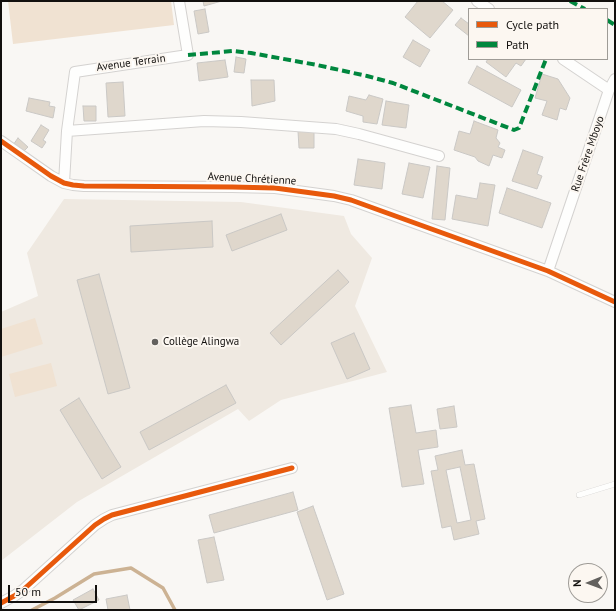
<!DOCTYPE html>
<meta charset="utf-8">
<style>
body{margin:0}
#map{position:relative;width:616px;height:611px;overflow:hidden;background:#f9f7f4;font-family:"PT Sans",sans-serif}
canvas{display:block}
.frame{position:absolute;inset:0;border:2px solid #12100e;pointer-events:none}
.legend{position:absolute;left:468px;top:8px;width:140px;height:52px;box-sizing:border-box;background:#fcf7f1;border:1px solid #9e9b96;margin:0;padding:5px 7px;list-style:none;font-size:12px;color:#12100e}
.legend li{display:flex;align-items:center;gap:8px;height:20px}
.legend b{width:20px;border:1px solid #9e9b96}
.north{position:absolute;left:568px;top:563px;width:40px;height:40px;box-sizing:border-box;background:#fcf7f1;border:1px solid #9e9b96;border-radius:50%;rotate:269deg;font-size:11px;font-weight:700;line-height:16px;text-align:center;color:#12100e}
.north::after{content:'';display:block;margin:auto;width:14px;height:18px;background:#63615e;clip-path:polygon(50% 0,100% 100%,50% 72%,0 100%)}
.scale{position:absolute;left:8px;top:585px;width:89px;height:18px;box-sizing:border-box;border:2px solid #12100e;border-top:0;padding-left:5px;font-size:12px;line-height:14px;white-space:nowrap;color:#12100e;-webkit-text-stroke:3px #fcf7f1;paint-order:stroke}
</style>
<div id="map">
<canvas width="616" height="611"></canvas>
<div class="frame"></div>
<ul class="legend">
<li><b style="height:5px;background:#e8590c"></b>Cycle path</li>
<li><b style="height:5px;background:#00873e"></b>Path</li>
</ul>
<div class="north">N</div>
<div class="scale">50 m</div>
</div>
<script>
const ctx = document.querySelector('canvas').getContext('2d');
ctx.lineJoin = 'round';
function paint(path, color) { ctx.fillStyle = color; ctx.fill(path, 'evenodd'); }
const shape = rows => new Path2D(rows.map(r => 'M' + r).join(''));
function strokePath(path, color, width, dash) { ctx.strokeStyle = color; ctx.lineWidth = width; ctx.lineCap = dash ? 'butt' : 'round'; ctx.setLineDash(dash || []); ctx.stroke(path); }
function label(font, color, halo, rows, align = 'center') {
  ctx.font = font + ' "PT Sans",sans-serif'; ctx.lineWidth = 4; ctx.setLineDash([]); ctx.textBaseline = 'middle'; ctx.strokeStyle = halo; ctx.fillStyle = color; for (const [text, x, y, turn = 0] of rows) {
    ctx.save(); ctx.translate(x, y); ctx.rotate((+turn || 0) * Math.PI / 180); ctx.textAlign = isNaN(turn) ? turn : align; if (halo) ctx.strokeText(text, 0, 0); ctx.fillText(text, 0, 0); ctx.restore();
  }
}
const built = shape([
 [64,199,241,202,344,216,351,234,372,258,355,306,387,372,281,400,249,421,238,409,77,502,1,561,1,312,38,296,27,253]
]);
const green = shape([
 [8,1,171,1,174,25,13,44],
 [35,318,43,344,1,357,1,329],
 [51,363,57,386,15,397,9,374]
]);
const stream = shape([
 [32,610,55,598,94,574,131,568,163,588,175,610]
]);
const building = shape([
 [203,1,222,1,204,6,203,1],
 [418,1,442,1,453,10,430,38,405,17,418,1],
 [205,9,209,32,198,34,194,11,205,9],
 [461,18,469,24,469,36,455,25,461,18],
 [413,40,430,50,420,67,403,57,413,40],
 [236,57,246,59,244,73,234,72,236,57],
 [488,59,526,59,521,66,516,63,506,77,486,62,488,59],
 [225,60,228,77,199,81,197,63,225,60],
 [477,66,521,90,512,107,468,83,477,66],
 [542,74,558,79,570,98,566,110,560,108,557,120,542,115,547,101,535,98,542,74],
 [251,80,274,80,275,101,252,106,251,80],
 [123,82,125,116,108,117,106,83,123,82],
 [369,95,383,99,377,124,363,122,363,116,346,111,349,96,366,100,369,95],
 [29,98,50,102,49,106,55,107,53,118,26,111,29,98],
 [386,101,409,105,406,128,382,125,386,101],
 [83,106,96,106,96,121,84,121,83,106],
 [474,121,498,130,496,138,500,143,498,147,505,150,502,158,493,155,489,166,478,161,475,157,454,150,459,131,470,134,474,121],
 [41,125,49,130,43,140,46,142,42,148,31,141,41,125],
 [298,131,314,132,314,148,299,148,298,131],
 [18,138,28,147,22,153,13,145,18,138],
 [523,150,543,157,537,174,542,176,537,189,512,181,523,150],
 [358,159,385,163,382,189,354,185,358,159],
 [409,163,430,167,423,198,402,194,409,163],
 [437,166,450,168,445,220,432,219,437,166],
 [480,183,495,185,488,226,452,219,456,195,477,199,480,183],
 [507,188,551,203,542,228,499,213,507,188],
 [281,214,287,230,232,251,226,235,281,214],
 [212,221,213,247,131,252,130,226,212,221],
 [338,270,349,282,281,345,270,333,338,270],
 [99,274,130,388,108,394,77,280,99,274],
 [354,333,370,369,347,379,331,343,354,333],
 [226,385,236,403,149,450,140,432,226,385],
 [79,398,121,467,102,479,60,410,79,398],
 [411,405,416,433,436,430,438,447,418,450,424,484,402,487,389,408,411,405],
 [454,406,457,427,440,429,437,409,454,406],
 [462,450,465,465,474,464,485,519,476,521,479,534,454,540,451,526,442,528,431,471,438,470,435,456,462,450],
 [460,467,471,520,457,523,446,470,460,467],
 [293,492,298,510,214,533,209,515,293,492],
 [313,506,344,594,327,600,297,512,313,506],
 [214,537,224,580,207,583,198,540,214,537],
 [93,589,99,600,79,610,73,600,93,589],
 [127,595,130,610,108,610,106,599,127,595]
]);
const lane = shape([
 [579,495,615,484]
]);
const street = shape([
 [477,1,489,9],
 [609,90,615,79],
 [67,131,204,121,241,122,336,129,359,134,439,156],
 [1,141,51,176,64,183,73,185,84,186,232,187,275,188,334,196,351,200,548,271,615,302],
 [64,183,67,131,75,72,188,55,179,1],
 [548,271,609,90,563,59],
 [1,603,14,596,23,590,95,525,104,519,112,515,292,468]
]);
const quiet = shape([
 [570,1,585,9],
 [607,20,615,25],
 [188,55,233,51,251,53,317,65,367,76,393,83,514,130,519,128,521,123,546,59]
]);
const cycleway = shape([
 [1,141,51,176,64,183,73,185,84,186,232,187,275,188,334,196,351,200,548,271,615,302],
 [1,603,14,596,23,590,95,525,104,519,112,515,292,468]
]);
const markers = [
 [155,342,4,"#63615e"]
];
const streetNames = [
 ["Avenue Terrain",131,63,-8],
 ["Rue Frère Mboyo",588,154,-71],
 ["Avenue Chrétienne",252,179,3]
];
const poiNames = [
 ["Collège Alingwa",163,342]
];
paint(built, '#efe9e1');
paint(green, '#f0e2d2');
strokePath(stream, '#ccb293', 3.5);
paint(building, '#dfd7cc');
strokePath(building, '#cac8c5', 1);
strokePath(lane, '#d4d2d0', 6);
strokePath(street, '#d4d2d0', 12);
strokePath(lane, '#fefefd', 5);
strokePath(street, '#fefefd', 10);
strokePath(quiet, '#00873e', 4, [8, 4]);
strokePath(cycleway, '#e8590c', 5);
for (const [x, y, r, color] of markers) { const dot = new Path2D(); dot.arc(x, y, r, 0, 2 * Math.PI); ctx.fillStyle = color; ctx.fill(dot); strokePath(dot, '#fcf7f1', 1.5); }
label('11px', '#12100e', '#fcf7f1', streetNames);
label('11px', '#12100e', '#fcf7f1', poiNames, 'left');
</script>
